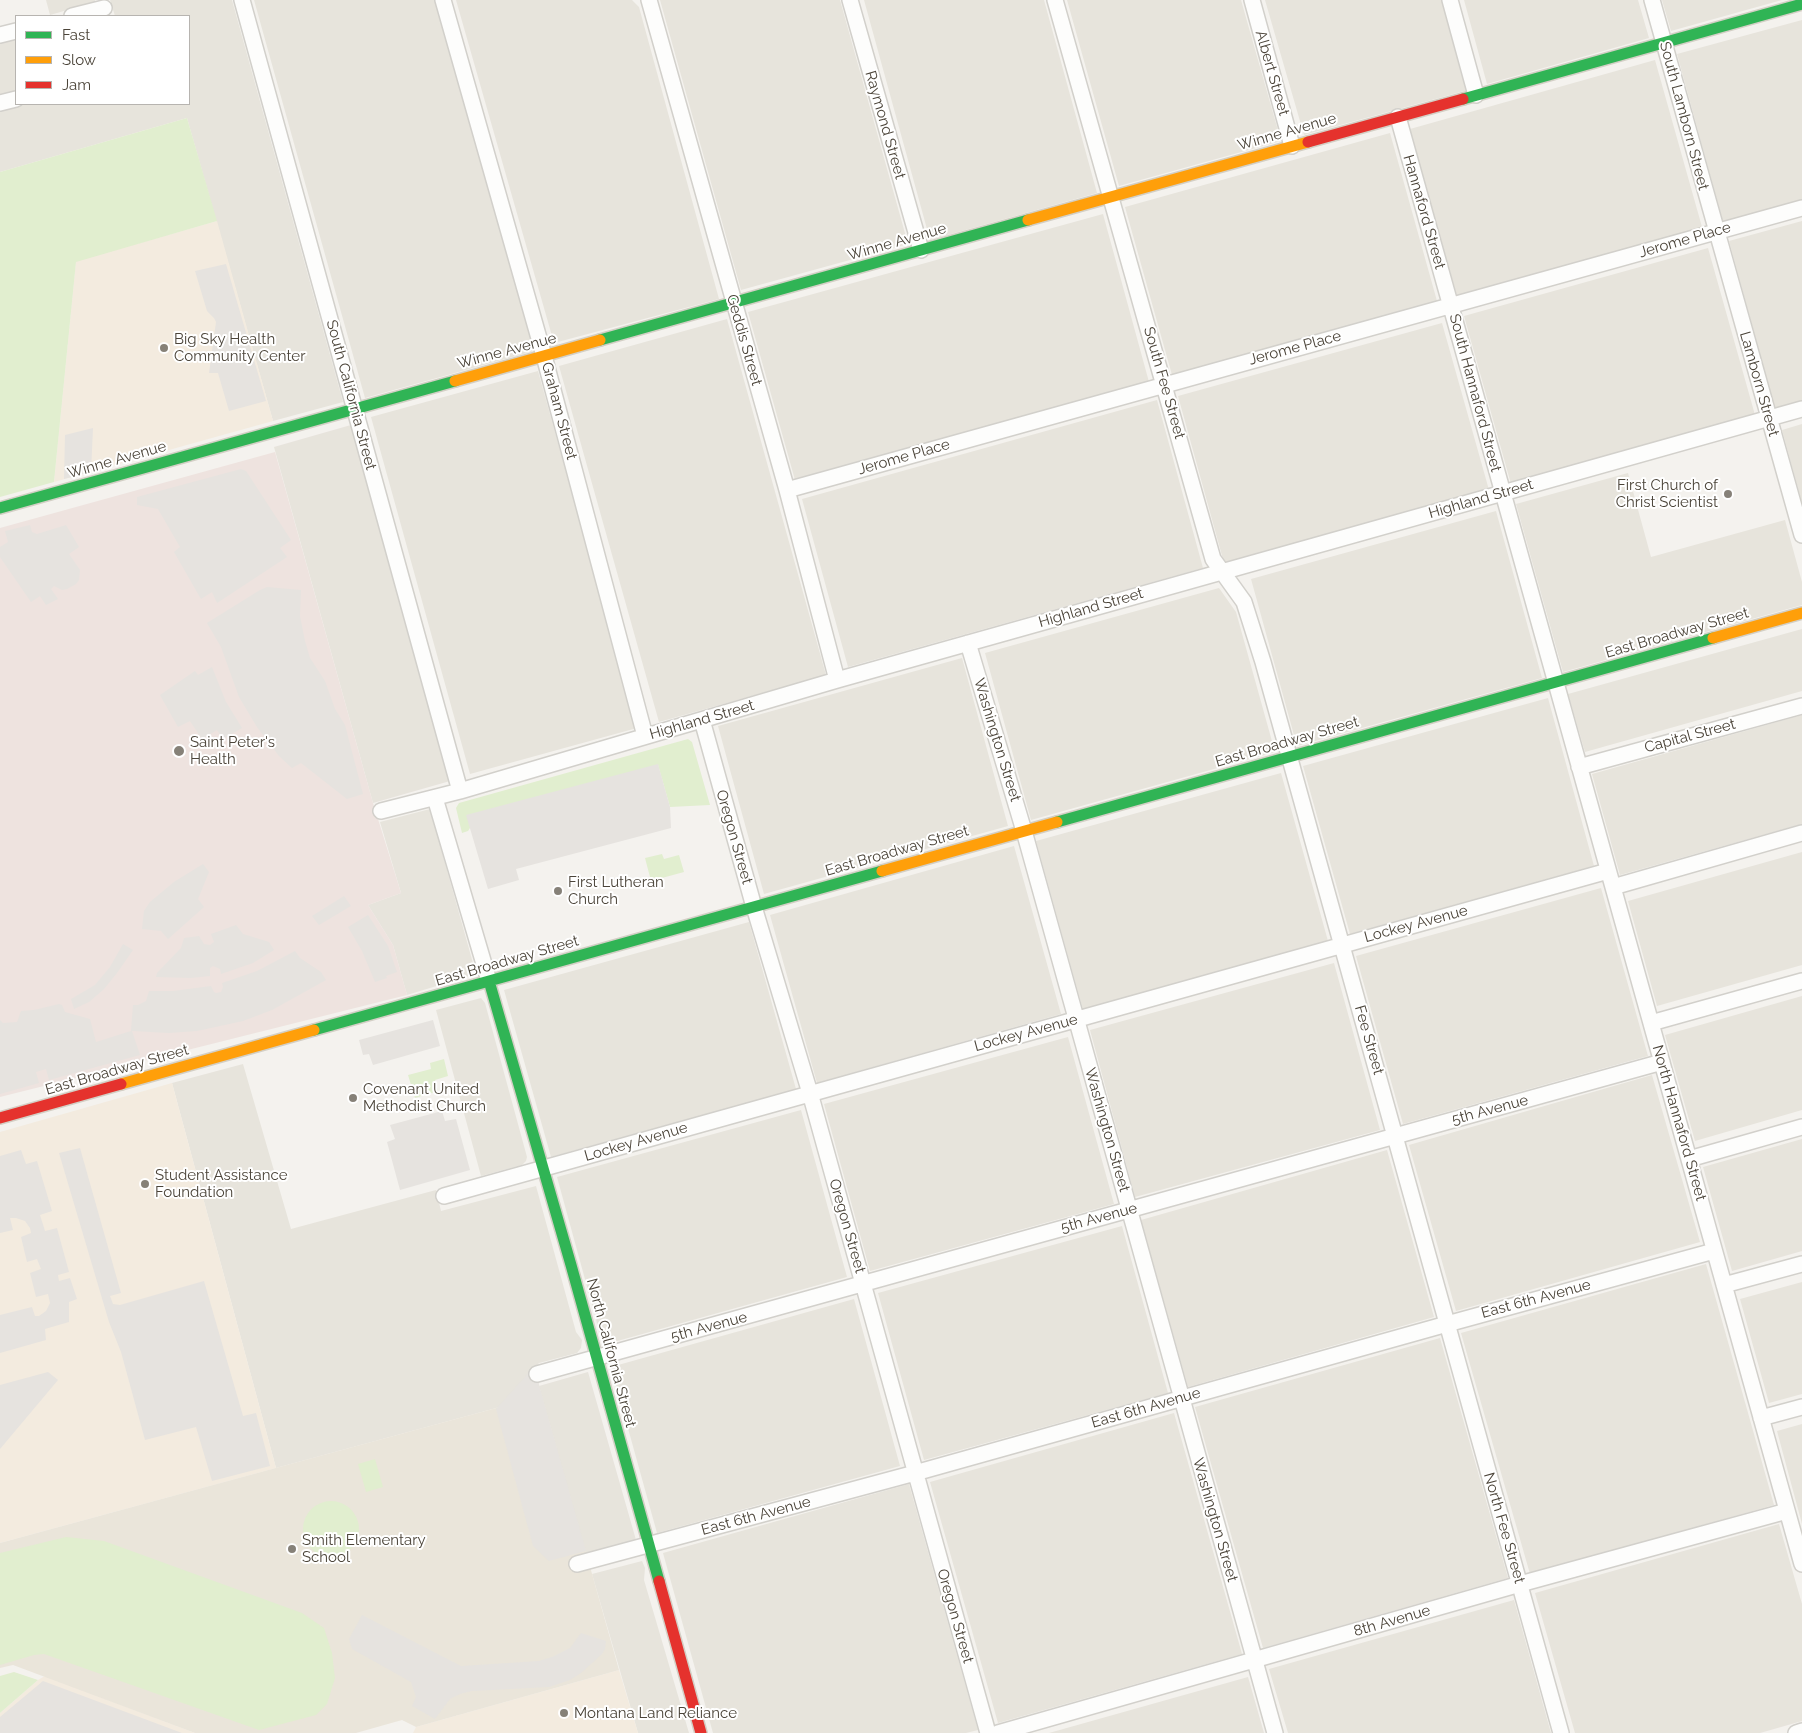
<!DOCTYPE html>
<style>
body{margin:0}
#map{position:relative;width:1802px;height:1733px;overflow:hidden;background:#f4f2ee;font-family:Raleway,sans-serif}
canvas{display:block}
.legend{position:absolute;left:15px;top:15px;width:175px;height:90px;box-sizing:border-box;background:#fff;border:1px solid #b7b4b0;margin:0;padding:6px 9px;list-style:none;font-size:15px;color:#4b4439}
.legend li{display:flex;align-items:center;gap:10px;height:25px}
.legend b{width:25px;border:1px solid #b7b4b0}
</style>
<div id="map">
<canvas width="1802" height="1733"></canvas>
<ul class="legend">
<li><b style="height:6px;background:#30b455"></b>Fast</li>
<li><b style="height:6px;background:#ff9f0a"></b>Slow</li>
<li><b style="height:6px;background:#e5322d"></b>Jam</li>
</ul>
</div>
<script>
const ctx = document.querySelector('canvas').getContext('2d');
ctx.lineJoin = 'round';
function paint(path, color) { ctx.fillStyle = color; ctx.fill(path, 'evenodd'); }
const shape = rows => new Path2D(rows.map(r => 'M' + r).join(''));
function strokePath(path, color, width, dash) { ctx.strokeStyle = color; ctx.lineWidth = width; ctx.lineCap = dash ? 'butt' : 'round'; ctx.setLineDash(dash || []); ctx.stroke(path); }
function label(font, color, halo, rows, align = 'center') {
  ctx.font = font + ' Raleway,sans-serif'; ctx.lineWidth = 4; ctx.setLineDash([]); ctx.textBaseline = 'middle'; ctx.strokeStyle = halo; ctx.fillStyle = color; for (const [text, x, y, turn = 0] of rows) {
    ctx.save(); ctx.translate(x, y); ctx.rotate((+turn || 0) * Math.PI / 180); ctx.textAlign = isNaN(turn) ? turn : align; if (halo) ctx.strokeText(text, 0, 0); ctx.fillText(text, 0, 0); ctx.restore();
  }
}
const residential = shape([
 [46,0,95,0,95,2,50,15],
 [110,0,232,0,343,402,273,421,187,118,0,172,0,108,19,104,189,104,189,16,115,16],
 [254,0,436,0,534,351,365,398],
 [456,0,632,0,639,7,719,299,554,343],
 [660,0,840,0,908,244,741,290],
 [864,0,1044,0,1097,193,930,240],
 [1067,0,1241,0,1281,141,1119,186],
 [1265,0,1442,0,1468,90,1304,135],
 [1464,0,1638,0,1649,38,1487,84],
 [1662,0,1782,0,1671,31],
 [1802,20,1802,200,1723,222,1677,54],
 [16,37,16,95,0,97,0,41],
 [1655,60,1702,227,1457,296,1410,129],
 [1390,133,1437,301,1172,375,1125,207],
 [1103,214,1149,382,795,480,748,312],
 [1802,221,1802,402,1775,409,1729,241],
 [1708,248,1755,415,1511,484,1464,316],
 [727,319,826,675,659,722,559,366],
 [1442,323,1489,490,1224,563,1178,396],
 [538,371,637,728,470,774,371,417],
 [1157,400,1203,568,848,667,802,499],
 [1802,424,1802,503,1782,430],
 [351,425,450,781,373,803,274,447],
 [1628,473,1651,557,1785,520,1802,582,1802,605,1563,672,1516,504],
 [1496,511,1542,678,1297,746,1251,579],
 [1219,588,1236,612,1275,752,1031,820,985,653],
 [1802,629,1802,691,1585,752,1568,694],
 [962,658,1008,826,764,894,718,726],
 [1548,698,1594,866,1350,934,1303,766],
 [1802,715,1802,824,1620,875,1592,774],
 [1281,773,1328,941,1083,1010,1036,841],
 [430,809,476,974,407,995,393,945,368,905,401,893,380,822],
 [1014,846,1061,1014,817,1083,770,915],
 [1802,852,1802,965,1657,1006,1628,901],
 [1601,888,1648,1056,1403,1124,1356,956],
 [749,922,796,1089,551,1157,504,990],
 [1334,963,1380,1130,1135,1197,1090,1030],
 [1802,996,1802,1110,1695,1141,1665,1035],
 [481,998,485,1003,527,1157,526,1161,522,1165,481,1176,436,1010],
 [1068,1037,1114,1204,870,1271,824,1104],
 [243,1064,291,1229,436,1190,441,1211,536,1186,576,1332,582,1340,581,1348,577,1353,539,1363,500,1407,276,1468,172,1083],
 [1652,1075,1700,1242,1456,1311,1409,1145],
 [801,1110,847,1277,603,1345,557,1177],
 [1802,1139,1802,1251,1732,1271,1703,1167],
 [1387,1150,1434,1317,1188,1387,1141,1220],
 [1122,1226,1168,1393,924,1460,878,1293],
 [1706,1264,1774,1505,1530,1574,1461,1333],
 [1802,1282,1802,1394,1769,1403,1740,1299],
 [854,1299,900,1466,657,1533,611,1367],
 [1440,1338,1508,1578,1263,1648,1195,1407],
 [588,1372,636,1540,586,1554,539,1386],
 [1174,1413,1242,1654,998,1723,930,1482],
 [1802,1424,1802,1524,1777,1431],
 [909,1484,978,1730,966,1733,713,1733,663,1553],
 [1779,1524,1802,1604,1802,1721,1760,1733,1575,1733,1535,1593],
 [642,1561,645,1568,644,1580,689,1733,638,1733,592,1574],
 [1514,1600,1551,1733,1288,1733,1269,1669],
 [1248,1677,1264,1733,1049,1733]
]);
const commercial = shape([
 [217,221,273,421,54,482,76,261],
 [172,1083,276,1468,0,1543,0,1132],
 [619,1670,638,1733,413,1733,416,1727],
 [45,1676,195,1733,0,1733,0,1713,38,1680]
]);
const education = shape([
 [534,1367,619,1670,416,1727,402,1720,356,1733,195,1733,13,1665,0,1668,0,1543,500,1407]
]);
const medical = shape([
 [275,452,373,803,401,893,368,905,393,945,407,995,0,1097,0,528]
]);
const green = shape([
 [187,118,217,221,76,262,54,482,0,497,0,172],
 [688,739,692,742,710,805,670,807,658,765,470,828,468,831,462,833,456,808,459,803],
 [662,854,664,859,679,855,684,872,651,881,645,858],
 [444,1059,448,1076,435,1080,438,1091,415,1098,408,1075,431,1069,430,1063],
 [375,1459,383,1487,366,1492,358,1464],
 '303 1529a28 28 0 1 1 56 0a28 28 0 1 1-56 0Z',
 [66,1537,104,1541,302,1613,324,1628,332,1653,335,1678,327,1704,316,1715,259,1730,44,1654,34,1655,0,1665,0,1553],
 [14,1672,38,1680,0,1713,0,1676]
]);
const parking = shape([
 [226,264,266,401,229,411,218,373,209,373,216,322,214,318,207,311,195,271],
 [93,428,91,472,64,479,65,435],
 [241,469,246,471,291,540,280,548,287,557,217,603,212,592,201,599,174,552,180,547,158,509,137,505,137,497],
 [30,525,32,532,37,534,66,525,79,547,69,554,80,570,79,580,76,584,67,589,62,590,54,586,51,589,58,599,46,605,40,596,31,602,0,557,0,547,8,542,5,531],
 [267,587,301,590,300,616,305,641,310,658,325,681,335,709,345,725,363,794,347,799,301,763,292,768,279,756,257,727,239,697,221,647,207,623,260,590],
 [212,667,226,702,242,728,223,739,217,730,202,739,190,721,178,727,160,695,195,671,198,675],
 [658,764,670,807,671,828,516,869,519,880,488,889,466,815],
 [203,864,209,872,198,899,204,907,168,939,161,931,142,929,144,911,150,902,174,882],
 [344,896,351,906,319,925,312,916],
 [368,915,388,946,397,972,386,976,387,978,375,982,362,951,348,927],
 [236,925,243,934,269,942,274,950,253,963,221,974,220,969,213,966,210,968,210,976,191,978,156,977,157,973,181,948,184,938,199,936,204,944,210,945,214,942,211,934],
 [123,944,133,950,117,973,104,989,89,1002,74,1009,71,999,95,985,110,967],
 [295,951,300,958,321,972,326,980,272,1010,243,1021,197,1031,169,1033,132,1031,140,1055,49,1080,46,1069,36,1072,39,1083,0,1094,0,1020,3,1023,17,1022,21,1011,34,1010,59,1004,62,1005,65,1012,90,1019,96,1042,131,1031,133,1005,138,1005,146,1001,149,991,173,991,211,986,214,992,216,993,221,992,223,987,222,983,257,971],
 [433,1020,440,1046,373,1065,369,1054,363,1055,359,1040],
 [442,1111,445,1121,456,1119,470,1170,400,1190,387,1142,395,1139,390,1125],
 [80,1148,121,1293,110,1296,113,1304,120,1305,204,1281,243,1416,256,1413,270,1466,212,1481,196,1427,145,1440,121,1352,109,1322,59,1153],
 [21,1150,26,1164,37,1161,52,1211,40,1215,45,1231,57,1228,69,1272,58,1275,59,1281,70,1278,77,1299,69,1302,69,1322,45,1329,46,1340,0,1353,0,1315,32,1307,35,1316,39,1316,46,1311,50,1303,48,1294,36,1297,30,1273,41,1269,37,1259,27,1262,21,1237,31,1233,30,1228,25,1221,16,1218,10,1218,13,1230,0,1233,0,1156],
 [534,1367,586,1551,549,1561,533,1546,496,1409],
 [48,1372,58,1380,0,1449,0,1385],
 [362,1615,461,1666,539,1661,552,1657,570,1648,581,1633,606,1641,605,1649,602,1654,581,1673,570,1680,549,1687,472,1691,460,1694,450,1699,435,1719,412,1706,416,1697,411,1682,352,1649,349,1639],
 [43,1681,182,1733,0,1733,0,1717]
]);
const street = shape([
 [242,0,460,791],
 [443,0,544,356,645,736],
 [649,0,787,490,837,680],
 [850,0,921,250],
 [1055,0,1213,559,1244,602,1263,662,1561,1733],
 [1252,0,1292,146],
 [1450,0,1476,95],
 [1652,0,1802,535],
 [72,16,104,8],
 [0,35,16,31],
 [0,103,16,99],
 [1398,117,1802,1564],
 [787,490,1802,208],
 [968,643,1024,831,1275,1733],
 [702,720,754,907,810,1093,988,1733],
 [1579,767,1802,706],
 [435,798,489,981],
 [381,811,460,791,837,680,1802,409],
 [1613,887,1802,833],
 [1651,1023,1802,981],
 [1689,1159,1802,1127],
 [444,1196,1608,871],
 [1724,1285,1802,1264],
 [537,1374,1662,1062],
 [1761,1418,1802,1407],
 [577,1564,915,1473,1447,1324,1714,1251],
 [998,1733,1520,1584,1787,1511],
 [1796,1733,1802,1731]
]);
const fast = shape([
 [1463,99,1802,4],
 [600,340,1028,220],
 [0,508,455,381],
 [1057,822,1713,638],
 [489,981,571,1265,659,1581],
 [314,1030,882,871]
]);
const slow = shape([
 [1028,220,1308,142],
 [455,381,600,340],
 [1713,638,1802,613],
 [882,871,1057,822],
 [121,1084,314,1030]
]);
const jam = shape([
 [1308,142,1463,99],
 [0,1118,121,1084],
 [659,1581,701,1733]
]);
const markers = [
 [164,348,5,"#868178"],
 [1728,494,5,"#868178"],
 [179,751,6,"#868178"],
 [558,891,5,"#868178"],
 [353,1098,5,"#868178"],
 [145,1184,5,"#868178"],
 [292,1549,5,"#868178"],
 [564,1713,5,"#868178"]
];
const streetNames = [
 ["Albert Street",1272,73,74],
 ["South Lamborn Street",1684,116,75],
 ["Raymond Street",885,125,74],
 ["Winne Avenue",1287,132,-16],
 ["Hannaford Street",1424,212,74],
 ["Jerome Place",1685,240,-16],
 ["Winne Avenue",897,242,-16],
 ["Geddis Street",744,340,74],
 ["Jerome Place",1295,348,-15],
 ["Winne Avenue",507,351,-15],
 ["South Fee Street",1164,383,74],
 ["Lamborn Street",1759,384,74],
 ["South Hannaford Street",1475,393,75],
 ["South California Street",351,395,75],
 ["Graham Street",559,411,75],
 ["Jerome Place",904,457,-16],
 ["Winne Avenue",117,460,-16],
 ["Highland Street",1481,499,-16],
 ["Highland Street",1091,608,-16],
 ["East Broadway Street",1677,633,-16],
 ["Highland Street",702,720,-16],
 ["Capital Street",1690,736,-15],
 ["Washington Street",997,740,73],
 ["East Broadway Street",1287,742,-16],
 ["Oregon Street",734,837,74],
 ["East Broadway Street",897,851,-16],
 ["Lockey Avenue",1416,924,-15],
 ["East Broadway Street",507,961,-16],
 ["Lockey Avenue",1026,1033,-15],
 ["Fee Street",1369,1040,74],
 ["East Broadway Street",117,1070,-16],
 ["5th Avenue",1490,1110,-15],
 ["North Hannaford Street",1679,1123,74],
 ["Washington Street",1107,1130,74],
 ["Lockey Avenue",636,1142,-16],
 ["5th Avenue",1099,1218,-15],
 ["Oregon Street",847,1226,74],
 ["East 6th Avenue",1536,1299,-15],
 ["5th Avenue",709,1327,-15],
 ["North California Street",611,1353,75],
 ["East 6th Avenue",1146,1408,-16],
 ["East 6th Avenue",756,1516,-15],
 ["Washington Street",1215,1520,74],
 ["North Fee Street",1504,1528,74],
 ["Oregon Street",955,1616,74],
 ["8th Avenue",1392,1621,-16]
];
const poiNames = [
 ["Big Sky Health",174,339],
 ["Community Center",174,356],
 ["First Church of",1718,485,"right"],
 ["Christ Scientist",1718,502,"right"],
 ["Saint Peter's",190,742],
 ["Health",190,759],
 ["First Lutheran",568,882],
 ["Church",568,899],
 ["Covenant United",363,1089],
 ["Methodist Church",363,1106],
 ["Student Assistance",155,1175],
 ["Foundation",155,1192],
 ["Smith Elementary",302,1540],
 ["School",302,1557],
 ["Montana Land Reliance",574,1713]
];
paint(residential, '#e7e4dc');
paint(commercial, '#f3ebdf');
paint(education, '#eae5da');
paint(medical, '#eee3df');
paint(green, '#e1eecf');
paint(parking, '#e6e3df');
strokePath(street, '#d2d0cb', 18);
strokePath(fast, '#d3cfc5', 14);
strokePath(slow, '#d3cfc5', 14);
strokePath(jam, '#d3cfc5', 14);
strokePath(street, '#fdfdfc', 15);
strokePath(fast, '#30b455', 11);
strokePath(slow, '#ff9f0a', 11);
strokePath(jam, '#e5322d', 11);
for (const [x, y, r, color] of markers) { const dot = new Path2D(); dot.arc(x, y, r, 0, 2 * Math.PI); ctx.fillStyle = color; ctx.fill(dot); strokePath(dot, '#fff', 2); }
label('15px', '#4b4439', '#fff', streetNames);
label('15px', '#4b4439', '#fff', poiNames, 'left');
</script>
